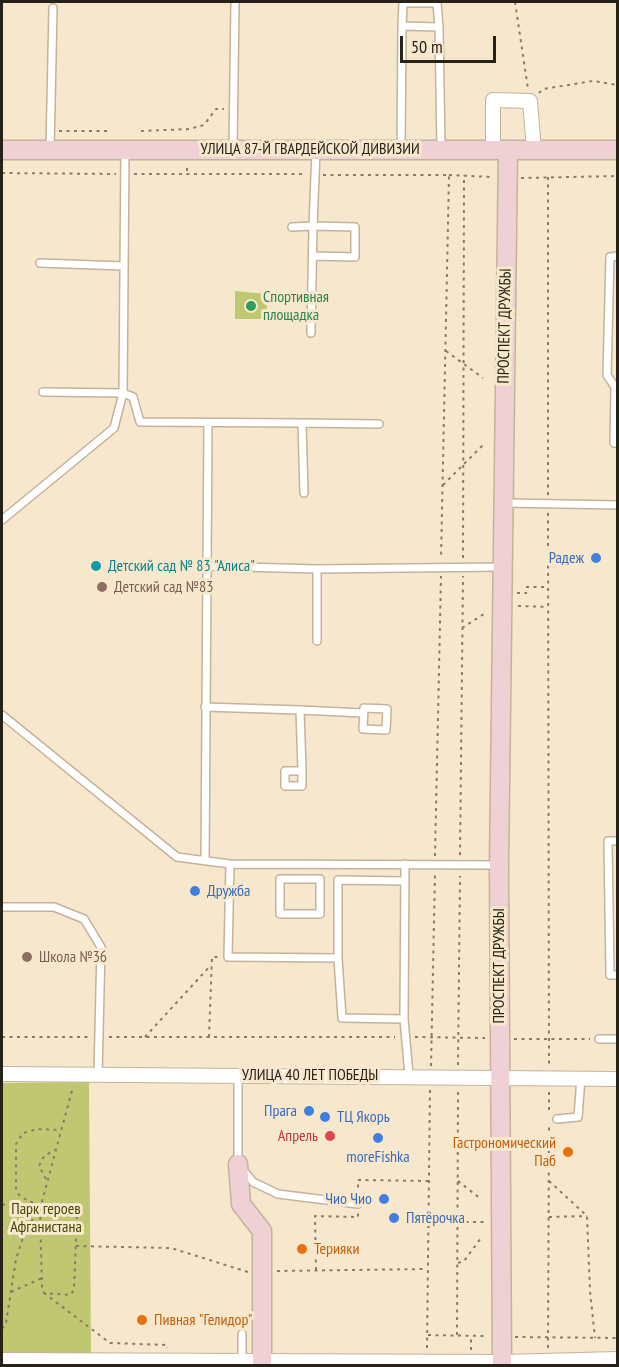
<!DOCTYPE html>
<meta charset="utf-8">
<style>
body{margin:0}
#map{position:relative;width:619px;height:1367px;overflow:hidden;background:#f7e8cd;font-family:"PT Sans Narrow",sans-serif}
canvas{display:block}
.frame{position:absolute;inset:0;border:3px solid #272218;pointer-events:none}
.scale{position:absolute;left:400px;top:36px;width:96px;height:27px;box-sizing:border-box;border:3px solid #272218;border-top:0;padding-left:8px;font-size:18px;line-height:21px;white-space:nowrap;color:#272218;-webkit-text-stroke:4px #f7e8cd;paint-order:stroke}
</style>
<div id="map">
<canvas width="619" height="1367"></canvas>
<div class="frame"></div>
<div class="scale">50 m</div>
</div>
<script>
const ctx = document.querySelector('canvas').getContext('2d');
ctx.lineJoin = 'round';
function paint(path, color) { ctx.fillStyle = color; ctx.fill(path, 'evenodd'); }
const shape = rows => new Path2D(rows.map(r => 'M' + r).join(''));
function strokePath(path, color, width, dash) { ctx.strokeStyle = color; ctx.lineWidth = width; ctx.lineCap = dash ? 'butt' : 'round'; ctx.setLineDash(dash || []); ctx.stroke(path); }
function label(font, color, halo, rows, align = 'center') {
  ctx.font = font + ' "PT Sans Narrow",sans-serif'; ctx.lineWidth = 6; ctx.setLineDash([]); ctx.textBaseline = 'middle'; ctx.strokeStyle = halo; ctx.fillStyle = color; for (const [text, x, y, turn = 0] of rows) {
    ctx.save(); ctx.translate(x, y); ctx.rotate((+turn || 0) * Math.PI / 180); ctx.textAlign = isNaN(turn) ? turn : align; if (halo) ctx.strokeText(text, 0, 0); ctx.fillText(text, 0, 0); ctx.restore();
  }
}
const green = shape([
 [235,291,267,294,267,319,235,319],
 [89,1082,91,1354,2,1353,2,1083]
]);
const path = shape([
 [515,2,528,89],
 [539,93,543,89,593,81,618,85],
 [59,131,107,131],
 [141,131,189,129,204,125,216,109,224,109],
 [187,168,187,174],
 [2,173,116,174],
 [134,174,305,174],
 [323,175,449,175,441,559],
 [449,175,492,177],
 [548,177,548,496],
 [521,178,618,176],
 [446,351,483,378],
 [443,485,485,443],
 [548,513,549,1066],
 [463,558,464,175],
 [526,587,548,587],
 [517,593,527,593],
 [518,606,548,607],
 [462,628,487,612],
 [460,855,463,576],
 [435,856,441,576],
 [2,1037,89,1037],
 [109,1037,395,1037],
 [145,1037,211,965],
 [209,1037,212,957,219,957],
 [415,1037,485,1038],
 [514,1039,590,1039],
 [458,1065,460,876],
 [431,1066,435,873],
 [549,1092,549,1114],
 [46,1179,39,1166,44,1156,55,1150],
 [458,1181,481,1199],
 [549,1181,587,1216,590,1291,595,1338],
 [358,1195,358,1180,428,1181],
 [2,1204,35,1217],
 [40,1206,21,1197,16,1191,16,1144,23,1133,38,1129,61,1130],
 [44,1207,77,1212,74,1290,70,1295,44,1293,42,1290,40,1209,44,1207],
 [549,1217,587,1216],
 [428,1222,485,1222],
 [76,1246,171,1248,248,1272],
 [458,1263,464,1261,481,1238],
 [316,1270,315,1216,358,1217,358,1212],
 [277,1271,427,1269],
 [11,1292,42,1278],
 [44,1293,110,1343,167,1345,167,1348],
 [2,1329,6,1323,16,1259,26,1229,40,1209,73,1087],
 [428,1335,486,1336],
 [457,1335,458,1091],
 [515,1337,618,1338],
 [427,1348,430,1089],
 [548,1348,549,1125],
 [471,1350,471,1335]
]);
const lane = shape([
 [402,26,403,3,437,3,439,27],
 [401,148,402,26,439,27,441,148],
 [233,149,235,2],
 [50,150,53,8],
 [292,227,313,226,316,151],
 [618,256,610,257,607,375,615,387,614,443,618,443],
 [40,263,124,266],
 [311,333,313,226,355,227,355,257,313,256],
 [43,392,123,393,133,397,140,422,302,423,304,493],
 [302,423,379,424],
 [506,503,618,505],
 [2,520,114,428,123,393,125,151],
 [206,566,317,569,317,641],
 [317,569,500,567],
 [205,707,300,710,302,771],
 [364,708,387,709,386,730,363,729,364,708],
 [300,710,363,713],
 [2,715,177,857,230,864,499,865],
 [285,771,302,771,302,786,285,786,285,771],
 [618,841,608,841,610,975,618,975],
 [205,861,208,423],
 [230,864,228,957,338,958],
 [405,864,404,1019,409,1075],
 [280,879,320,879,320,914,280,914,280,879],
 [404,881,338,880,338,958,342,1018,404,1019],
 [2,907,54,907,84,919,101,947,98,1075],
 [599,1039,618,1039],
 [238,1075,238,1164,253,1182,278,1194,358,1204],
 [557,1119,578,1117,581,1078],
 [242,1334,242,1362]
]);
const street = shape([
 [493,149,493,100,530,101,534,150],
 [2,1074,618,1079],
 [2,1360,502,1362,618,1359]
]);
const secondary = shape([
 [2,150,618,150],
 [238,1164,241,1204,262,1231,262,1362],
 [502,1366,499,865,508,150]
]);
const markers = [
 [251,306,6,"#2e9e5b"],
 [596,558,6,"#3f7fe0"],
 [96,566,6,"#0f9aa8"],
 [102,587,6,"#8d6e63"],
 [195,891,6,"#3f7fe0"],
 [27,957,6,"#8d6e63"],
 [309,1111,6,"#3f7fe0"],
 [325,1117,6,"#3f7fe0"],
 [330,1136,6,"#e0444e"],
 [378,1138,6,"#3f7fe0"],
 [568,1152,6,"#e8710a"],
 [384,1199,6,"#3f7fe0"],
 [394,1218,6,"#3f7fe0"],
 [302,1249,6,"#e8710a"],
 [142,1320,6,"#e8710a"]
];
const streetNames = [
 ["УЛИЦА 87-Й ГВАРДЕЙСКОЙ ДИВИЗИИ",310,149],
 ["ПРОСПЕКТ ДРУЖБЫ",505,326,-89],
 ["ПРОСПЕКТ ДРУЖБЫ",499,966,-90],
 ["УЛИЦА 40 ЛЕТ ПОБЕДЫ",310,1075]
];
const leisureNames = [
 ["Спортивная",263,297],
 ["площадка",263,315]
];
const shopNames = [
 ["Радеж",584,558],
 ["Дружба",207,891,"left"],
 ["Прага",297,1111],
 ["ТЦ Якорь",337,1117,"left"],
 ["moreFishka",378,1157,"center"],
 ["Чио Чио",372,1199],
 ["Пятёрочка",406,1218,"left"]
];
const cultureNames = [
 ["Детский сад № 83 \"Алиса\"",108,566]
];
const educationNames = [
 ["Детский сад №83",114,587],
 ["Школа №36",39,957]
];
const healthNames = [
 ["Апрель",318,1136]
];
const foodNames = [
 ["Гастрономический",556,1143,"right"],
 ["Паб",556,1161,"right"],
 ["Терияки",314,1249],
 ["Пивная \"Гелидор\"",154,1320]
];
const parkNames = [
 ["Парк героев",46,1209],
 ["Афганистана",46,1227]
];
paint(green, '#bfc870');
strokePath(lane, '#c2b39a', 10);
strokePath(street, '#c2b39a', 16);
strokePath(secondary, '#c2b39a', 21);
strokePath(path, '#867c6b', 2, [3, 4.5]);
strokePath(lane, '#fff', 7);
strokePath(street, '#fff', 14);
strokePath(secondary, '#efd0d5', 18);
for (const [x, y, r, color] of markers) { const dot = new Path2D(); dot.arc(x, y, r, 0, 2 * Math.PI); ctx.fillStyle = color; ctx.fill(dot); strokePath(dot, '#f7e8cd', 2); }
label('16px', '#272218', '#f7e8cd', streetNames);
label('16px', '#27864d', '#f7e8cd', leisureNames, 'left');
label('16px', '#366cbe', '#f7e8cd', shopNames, 'right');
label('16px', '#0d838f', '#f7e8cd', cultureNames, 'left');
label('16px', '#785e54', '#f7e8cd', educationNames, 'left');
label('16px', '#be3a42', '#f7e8cd', healthNames, 'right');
label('16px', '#c56008', '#f7e8cd', foodNames, 'left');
label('16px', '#444900', '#f7e8cd', parkNames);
</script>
